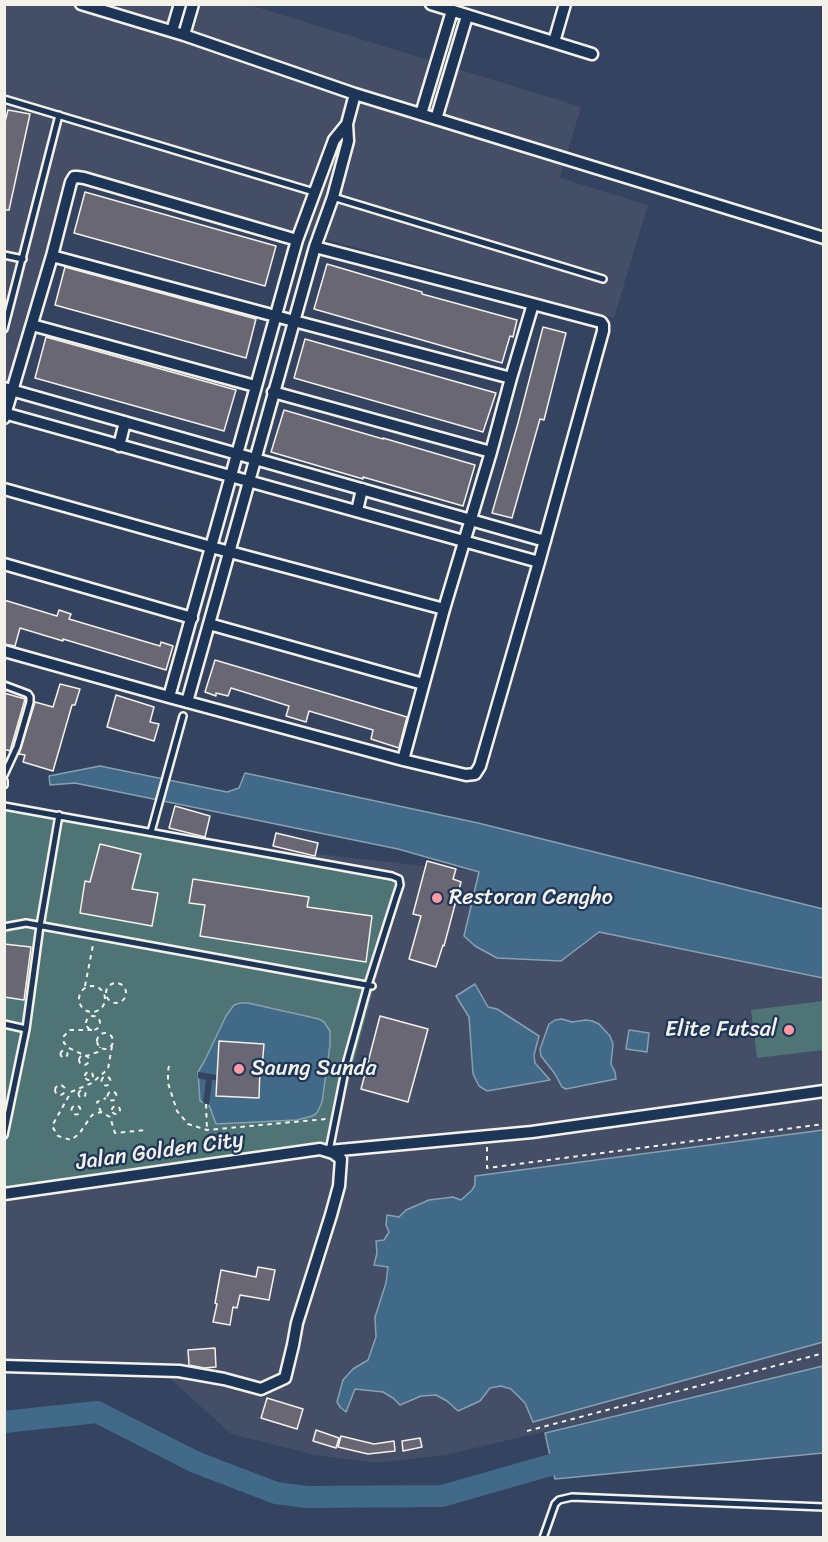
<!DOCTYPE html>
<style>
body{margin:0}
#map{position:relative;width:828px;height:1542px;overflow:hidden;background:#344460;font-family:Sriracha,sans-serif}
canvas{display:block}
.frame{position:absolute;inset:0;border:6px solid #f4f1e8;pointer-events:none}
</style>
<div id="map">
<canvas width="828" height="1542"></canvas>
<div class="frame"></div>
</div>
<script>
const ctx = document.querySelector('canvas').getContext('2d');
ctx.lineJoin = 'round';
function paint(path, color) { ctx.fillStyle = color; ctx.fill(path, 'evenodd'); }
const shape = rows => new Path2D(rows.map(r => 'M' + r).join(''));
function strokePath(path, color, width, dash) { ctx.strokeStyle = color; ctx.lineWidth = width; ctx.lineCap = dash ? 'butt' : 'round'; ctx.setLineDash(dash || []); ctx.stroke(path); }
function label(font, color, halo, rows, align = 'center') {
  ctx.font = font + ' Sriracha,sans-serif'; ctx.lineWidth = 4.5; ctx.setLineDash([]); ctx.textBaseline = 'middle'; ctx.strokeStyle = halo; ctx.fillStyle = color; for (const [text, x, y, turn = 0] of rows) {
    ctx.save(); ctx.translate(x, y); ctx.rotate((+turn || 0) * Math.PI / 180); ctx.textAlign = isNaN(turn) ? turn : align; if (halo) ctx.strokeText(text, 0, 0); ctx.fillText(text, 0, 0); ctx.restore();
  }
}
const built = shape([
 [5,5,250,5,581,107,560,178,648,205,614,318,71,170,5,398],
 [4,814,59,825,479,872,464,936,561,961,599,932,823,978,823,1366,445,1455,376,1463,315,1455,231,1434,161,1370,98,1370,5,1374]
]);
const green = shape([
 [4,805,406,882,381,960,350,1076,329,1144,5,1191],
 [823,1001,823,1050,757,1058,751,1010]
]);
const water = shape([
 [100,766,227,792,239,788,245,773,478,823,823,909,823,978,599,932,561,961,497,958,475,946,464,936,479,872,398,849,75,783,50,785,49,776,100,766],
 [475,984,488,1007,497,1009,539,1036,534,1055,535,1063,550,1080,487,1091,479,1086,473,1074,469,1017,456,996,475,984],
 [240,1003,248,1003,319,1019,324,1022,330,1031,330,1045,322,1102,317,1113,312,1116,297,1120,216,1124,209,1105,200,1101,198,1072,205,1060,226,1016,234,1005,240,1003],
 [562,1019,572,1022,586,1020,592,1021,599,1024,610,1036,613,1044,611,1064,615,1072,616,1079,566,1089,562,1087,555,1074,541,1056,540,1049,549,1024,555,1020,562,1019],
 [629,1030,649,1033,647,1052,626,1049,629,1030],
 [823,1130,823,1342,533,1422,525,1403,511,1389,501,1386,490,1388,480,1401,458,1411,447,1401,436,1395,421,1396,400,1405,393,1398,383,1392,355,1389,346,1412,340,1407,337,1402,343,1380,353,1369,368,1360,376,1337,375,1317,386,1283,388,1267,374,1265,377,1253,376,1241,384,1240,389,1232,386,1225,387,1215,399,1217,406,1210,429,1200,453,1197,461,1200,472,1190,475,1185,475,1176,823,1130],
 [823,1366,823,1453,555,1479,545,1433,823,1366]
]);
const pier = shape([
 [219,1041,264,1044,262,1068,302,1070,302,1077,260,1075,259,1098,216,1096,217,1080,212,1080,209,1105,203,1103,206,1080,198,1078,198,1072,217,1075,234,1068,217,1067]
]);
const river = shape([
 [4,1422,97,1412,195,1462,276,1493,307,1497,442,1496,582,1456]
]);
const building = shape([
 [8,110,30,114,9,210,4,210,4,126,8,110],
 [85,192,276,246,265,286,74,233,85,192],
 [327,264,422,292,422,294,517,320,513,337,510,336,502,363,314,309,327,264],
 [65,267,256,319,246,358,55,305,65,267],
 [543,327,566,333,544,420,540,419,512,518,492,513,518,423,543,327],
 [46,337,236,390,224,431,35,378,46,337],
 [305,339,496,393,483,432,294,378,305,339],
 [284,410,383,439,383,438,475,465,463,506,363,477,363,479,271,452,284,410],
 [4,600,57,616,59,610,71,614,69,619,160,646,161,642,173,646,166,670,63,639,63,641,20,628,15,646,4,644,4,600],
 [215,660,407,717,399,748,371,739,373,730,309,711,306,722,286,716,289,706,231,688,228,696,216,693,216,696,205,692,215,660],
 [60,684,80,689,75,705,72,705,53,771,23,762,25,755,19,754,35,702,53,707,60,684],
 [4,693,25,699,10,751,4,749,4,693],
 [116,695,154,707,150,722,159,724,154,741,107,727,116,695],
 [175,806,210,816,205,837,169,828,175,806],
 [276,833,318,843,315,856,273,846,276,833],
 [100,844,141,854,132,889,158,893,152,926,80,913,85,881,90,882,100,844],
 [427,861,456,869,453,879,461,882,444,946,443,945,436,967,409,959,421,916,413,914,427,861],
 [193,879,309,897,307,907,372,916,366,962,200,936,205,905,189,903,193,879],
 [4,944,31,947,24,1000,4,997,4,944],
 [380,1016,428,1029,408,1102,361,1089,380,1016],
 [219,1041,264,1044,262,1068,260,1068,259,1098,216,1096,219,1041],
 [258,1267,275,1270,269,1300,240,1295,237,1308,233,1307,230,1325,213,1322,217,1304,215,1303,221,1270,256,1277,258,1267],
 [215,1348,216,1367,204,1368,189,1365,188,1350,215,1348],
 [267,1398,303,1409,297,1429,261,1418,267,1398],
 [316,1430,339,1438,336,1448,313,1441,316,1430],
 [341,1436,374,1444,394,1441,395,1451,368,1454,338,1447,341,1436],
 [420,1438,422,1447,403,1451,402,1441,420,1438]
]);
const path = shape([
 '106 993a10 10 0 1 1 20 0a10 10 0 1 1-20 0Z',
 '79 999a13 13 0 1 1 26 0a13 13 0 1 1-26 0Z',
 [85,986,93,945],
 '86 1023a7 7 0 1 1 14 0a7 7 0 1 1-14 0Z',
 [92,1030,70,1030,63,1037,64,1043,69,1048,86,1056,98,1052,100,1047],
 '97 1041a8 8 0 1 1 16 0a8 8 0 1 1-16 0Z',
 [112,1046,108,1069,92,1083,71,1092,52,1126,58,1136,71,1140,79,1134,92,1115,101,1112,110,1117,115,1133,146,1130],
 '60.5 1054a3.5 3.5 0 1 1 7 0a3.5 3.5 0 1 1-7 0Z',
 '79 1060a5 5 0 1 1 10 0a5 5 0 1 1-10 0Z',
 [169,1066,168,1071,168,1083,177,1111,188,1124,207,1130,326,1119],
 '85 1076a4 4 0 1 1 8 0a4 4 0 1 1-8 0Z',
 '101.5 1081a4.5 4.5 0 1 1 9 0a4.5 4.5 0 1 1-9 0Z',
 '55 1090a5 5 0 1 1 10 0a5 5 0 1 1-10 0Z',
 '78.5 1094a3.5 3.5 0 1 1 7 0a3.5 3.5 0 1 1-7 0Z',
 '107.5 1096a4.5 4.5 0 1 1 9 0a4.5 4.5 0 1 1-9 0Z',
 [206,1104,207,1130],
 '71.5 1110a4.5 4.5 0 1 1 9 0a4.5 4.5 0 1 1-9 0Z',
 '112 1110a4 4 0 1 1 8 0a4 4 0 1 1-8 0Z',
 [101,1112,97,1102,106,1098],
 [487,1147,487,1168,824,1124],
 [527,1431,824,1353]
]);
const service = shape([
 [4,99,314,192],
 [333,197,603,279],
 [4,255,23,259],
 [4,329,59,115],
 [4,685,28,694,30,697,30,702,17,747,4,775],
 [4,781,4,785],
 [4,806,392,876,399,879,400,885,396,897,368,985,347,1061,329,1151],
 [151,832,183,716],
 [4,927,26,923,372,986],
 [4,1024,26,1029],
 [4,1135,26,1029,40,926,59,815],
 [543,1538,555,1504,559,1500,572,1497,824,1507]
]);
const minor = shape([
 [81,4,184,35,355,94,824,238],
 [431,4,592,54],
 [172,31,180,4],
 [184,35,193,4],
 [554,42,565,4],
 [421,114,452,11],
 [436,119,467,16],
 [297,240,84,178,77,177,74,177,71,182,52,256,294,321,511,378],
 [315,247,533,304,511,378,491,452,444,609,403,760],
 [32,325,255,386],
 [4,388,545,541],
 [273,392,491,452],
 [4,413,539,562],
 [4,418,52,256],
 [119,446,125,422],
 [4,489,211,547,444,609],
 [357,511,362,489],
 [4,564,192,618],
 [209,624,423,684],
 [4,651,169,697,403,760,466,775,475,774,480,766,539,562,603,331,603,325,601,322,533,304],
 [169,697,297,240,334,140,347,124],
 [187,702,315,247,333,197,348,141,347,124,355,94],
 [329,1151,532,1132,824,1091],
 [4,1194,320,1149,333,1153,341,1159,339,1186,331,1215,297,1323,293,1345,285,1378,261,1389,224,1379,179,1371,4,1366]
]);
const markers = [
 [437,898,6,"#ff9aa2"],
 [789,1030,6,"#ff9aa2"],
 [239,1069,6,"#ff9aa2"]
];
const poiNames = [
 ["Restoran Cengho",449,898],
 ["Elite Futsal",777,1030,"right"],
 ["Saung Sunda",251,1069]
];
const streetNames = [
 ["Jalan Golden City",160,1152,-8]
];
paint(built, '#444e66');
paint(green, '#4e7476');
paint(water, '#416a89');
strokePath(water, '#89a0af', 1.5);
paint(pier, '#344460');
strokePath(river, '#416a89', 22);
paint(building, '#6a6775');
strokePath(building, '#f4f1e8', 1.5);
strokePath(service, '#f4f1e8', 10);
strokePath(minor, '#f4f1e8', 15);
strokePath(path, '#f4f1e8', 2, [4.5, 4.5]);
strokePath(service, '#1d3557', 5);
strokePath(minor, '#1d3557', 10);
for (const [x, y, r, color] of markers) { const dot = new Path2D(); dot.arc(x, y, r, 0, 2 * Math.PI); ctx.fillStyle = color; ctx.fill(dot); strokePath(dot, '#1d3557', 2); }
label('22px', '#f4f1e8', '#1d3557', poiNames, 'left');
label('22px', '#f4f1e8', '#1d3557', streetNames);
</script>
